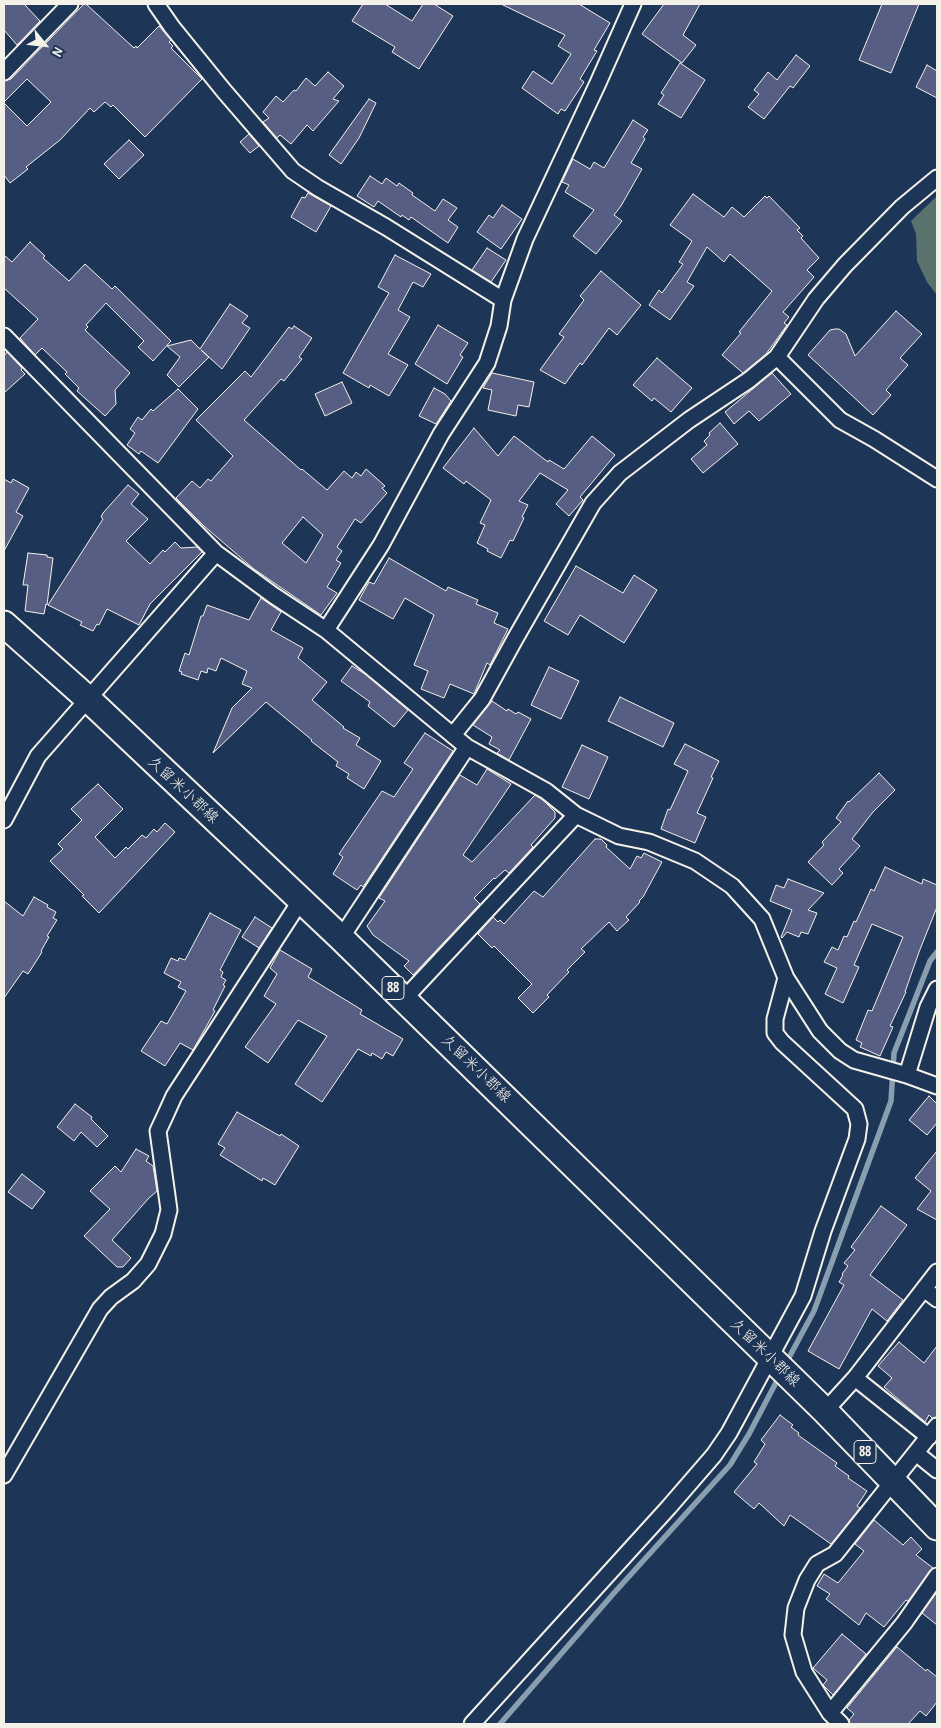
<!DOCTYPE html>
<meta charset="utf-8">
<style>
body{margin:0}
#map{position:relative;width:941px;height:1728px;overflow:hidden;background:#1d3557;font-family:"Patrick Hand",sans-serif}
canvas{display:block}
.frame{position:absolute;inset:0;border:5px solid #f4f1e8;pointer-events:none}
.north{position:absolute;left:20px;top:20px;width:50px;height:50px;-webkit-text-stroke:4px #1d3557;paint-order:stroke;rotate:119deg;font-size:14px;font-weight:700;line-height:20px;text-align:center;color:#f4f1e8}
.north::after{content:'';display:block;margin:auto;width:18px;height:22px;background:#f4f1e8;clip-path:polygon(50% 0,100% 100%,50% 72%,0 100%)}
</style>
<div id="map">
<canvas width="941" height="1728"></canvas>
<div class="frame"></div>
<div class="north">N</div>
</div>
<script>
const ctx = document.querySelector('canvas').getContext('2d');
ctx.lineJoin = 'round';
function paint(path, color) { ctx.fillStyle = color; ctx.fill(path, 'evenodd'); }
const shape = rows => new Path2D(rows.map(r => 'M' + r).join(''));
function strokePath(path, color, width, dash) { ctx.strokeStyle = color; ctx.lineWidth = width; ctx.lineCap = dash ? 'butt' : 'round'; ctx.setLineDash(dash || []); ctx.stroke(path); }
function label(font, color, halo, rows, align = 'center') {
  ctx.font = font + ' "Patrick Hand","Klee One",sans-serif'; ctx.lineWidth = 4.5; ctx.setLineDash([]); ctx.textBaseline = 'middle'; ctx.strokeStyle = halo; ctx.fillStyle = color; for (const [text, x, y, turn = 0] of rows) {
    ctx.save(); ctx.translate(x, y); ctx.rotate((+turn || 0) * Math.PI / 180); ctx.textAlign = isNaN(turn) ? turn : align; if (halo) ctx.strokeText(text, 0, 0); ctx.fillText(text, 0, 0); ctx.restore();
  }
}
const green = shape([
 [937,196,937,295,927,282,917,261,916,234,911,221]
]);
const stream = shape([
 [785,1365,814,1311,891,1101,894,1053,930,961,937,952],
 [500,1724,614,1593,730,1465,749,1434,780,1375]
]);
const building = shape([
 [4,4,24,4,40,21,17,45,4,30,4,4],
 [84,4,86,4,134,48,136,46,137,48,159,26,171,40,169,42,173,46,171,48,202,79,145,137,113,105,111,107,105,102,94,112,90,108,60,140,26,167,28,169,10,183,4,175,4,103,27,126,51,102,27,79,4,102,4,81,11,79,84,4],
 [363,4,385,4,412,21,423,4,434,4,453,16,419,69,392,52,395,47,352,21,363,4],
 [501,4,579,4,610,23,594,50,597,51,580,79,584,82,565,111,561,109,558,114,522,88,533,71,552,84,571,54,558,46,565,35,501,4],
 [664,4,700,4,683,35,696,45,682,63,642,34,664,4],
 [882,4,919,4,891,73,859,60,882,4],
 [796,55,810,66,793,88,790,86,764,119,748,107,759,94,754,90,768,72,777,80,796,55],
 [680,63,705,80,681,118,658,104,664,95,661,93,680,63],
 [927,65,937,71,937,98,916,87,927,65],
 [328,72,344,86,333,99,339,101,313,131,307,125,291,144,280,135,277,138,263,122,269,118,263,112,276,96,283,102,294,90,296,91,306,78,315,86,328,72],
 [369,99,376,103,359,138,341,164,329,155,369,99],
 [633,120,648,130,643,137,645,139,631,163,642,169,621,206,614,215,622,221,596,254,573,236,594,210,565,192,569,185,562,182,573,159,590,169,594,162,604,168,633,120],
 [249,134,259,146,250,153,240,142,249,134],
 [129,140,144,155,119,179,104,164,129,140],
 [370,176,382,184,386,178,397,186,399,183,413,193,412,195,435,211,443,199,457,208,448,220,458,227,448,243,411,217,409,220,402,215,401,217,378,201,374,207,357,196,370,176],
 [308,193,331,206,316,232,291,217,302,197,305,198,308,193],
 [693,194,724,217,732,207,744,217,765,196,767,198,769,196,800,228,797,230,803,236,801,238,819,258,807,270,814,277,783,312,789,317,784,323,787,325,766,354,743,373,722,355,741,333,739,332,772,291,730,254,724,262,707,247,687,282,694,286,670,320,649,305,659,290,662,293,683,264,679,262,692,241,670,225,693,194],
 [502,205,522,219,501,249,477,232,489,215,493,218,502,205],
 [30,242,45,256,43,258,69,281,85,264,112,289,115,286,171,341,153,361,138,347,144,341,106,303,86,325,88,327,85,330,130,373,115,390,116,404,105,416,77,391,79,388,65,374,67,372,42,348,35,355,20,338,38,319,4,288,4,255,12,262,30,242],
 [487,248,506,260,491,282,472,270,487,248],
 [395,255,431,274,423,287,413,282,398,310,410,317,388,354,408,365,389,396,370,385,369,388,343,373,389,293,378,287,395,255],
 [601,271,641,305,617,335,609,328,582,365,580,363,565,384,540,370,564,337,559,334,584,300,580,296,601,271],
 [230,304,248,316,242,323,250,328,222,369,201,350,209,357,179,387,167,375,180,357,167,346,191,340,200,349,230,304],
 [896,311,922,334,900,358,908,365,886,390,891,395,873,415,808,355,830,330,835,329,839,329,846,334,855,356,896,311],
 [438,325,468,343,460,355,463,357,447,384,415,364,438,325],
 [294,326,312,338,299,357,302,359,284,381,281,379,244,420,301,470,302,469,327,490,344,471,352,478,356,472,361,476,366,469,385,486,382,488,387,493,361,523,355,519,337,547,342,551,336,560,341,563,327,587,337,593,321,615,254,569,204,526,176,498,192,481,200,488,208,479,211,481,233,456,196,420,245,371,251,377,289,327,292,329,294,326],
 [303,517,323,535,306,563,282,543,303,517],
 [7,352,22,368,21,370,25,374,4,393,4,356,7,352],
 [657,358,692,388,671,412,654,398,652,401,633,385,657,358],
 [492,373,534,382,529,407,518,405,516,416,488,410,492,390,483,388,492,373],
 [772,373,791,394,759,421,749,411,734,424,725,412,772,373],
 [342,382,352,403,325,416,315,394,342,382],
 [434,388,445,394,451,401,436,424,419,416,434,388],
 [178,389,198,409,158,463,141,451,139,454,127,445,135,433,130,429,138,417,142,420,151,409,153,411,178,389],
 [720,423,738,444,703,473,691,459,707,445,704,441,710,435,709,433,720,423],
 [474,428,498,456,514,436,548,462,549,460,564,469,592,436,615,455,580,497,583,500,569,516,556,504,568,490,540,473,519,501,528,505,522,517,524,518,513,541,510,540,501,558,487,551,488,549,477,543,485,525,480,523,491,500,466,481,464,484,443,468,474,428],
 [4,479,11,483,13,479,29,488,16,512,23,516,4,551,4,479],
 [128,485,139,494,131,504,148,519,126,541,150,564,163,550,165,552,175,542,181,548,197,547,202,552,150,604,139,625,107,609,99,625,97,624,93,631,80,625,82,622,48,605,103,519,101,517,103,513,128,485],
 [28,553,47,555,47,557,53,558,47,605,46,604,44,614,25,611,28,585,23,585,28,553],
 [389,558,446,591,448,587,478,600,476,604,498,613,494,623,508,629,490,665,487,663,474,694,450,684,444,698,421,689,428,671,414,665,434,615,405,598,393,619,359,600,369,582,374,584,389,558],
 [576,566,623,593,634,575,657,590,624,643,580,615,568,635,544,621,576,566],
 [261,598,281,612,271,630,303,648,298,658,327,682,312,700,344,727,343,728,360,738,356,745,381,761,364,789,347,778,349,774,336,766,338,762,311,741,312,740,266,702,213,753,232,708,252,688,242,684,247,671,221,658,216,671,208,668,207,673,201,671,198,680,181,674,182,672,179,671,185,653,189,655,201,616,203,616,207,605,249,620,261,598],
 [352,666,365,674,408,710,394,727,368,706,370,702,341,681,352,666],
 [549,667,579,681,561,719,531,705,549,667],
 [620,697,674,723,663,747,608,721,620,697],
 [492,701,507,711,508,709,516,714,518,712,531,719,509,760,497,753,500,750,489,744,492,737,473,725,492,701],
 [425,733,453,751,363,887,361,885,357,890,333,874,343,857,339,854,382,791,394,797,413,769,404,763,425,733],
 [685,744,719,761,711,777,713,778,697,813,706,817,695,843,661,829,668,809,670,810,688,771,674,764,685,744],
 [582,745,608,757,589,799,562,787,582,745],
 [487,769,511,784,463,855,472,862,535,795,543,800,555,812,555,818,531,845,533,847,509,873,505,870,495,879,494,878,474,898,480,904,413,975,404,966,409,961,373,935,367,926,385,901,379,898,460,775,477,785,487,769],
 [879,773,895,790,873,812,852,839,860,846,839,869,843,873,832,885,808,862,824,845,822,842,841,822,836,818,848,801,849,802,879,773],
 [98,784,123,809,95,837,115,858,126,847,128,849,142,835,146,838,154,829,157,832,165,823,175,832,99,913,82,896,84,895,50,861,63,849,58,844,82,820,71,809,98,784],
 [595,839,601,839,607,845,606,847,630,869,637,856,641,858,644,853,662,862,643,897,639,901,640,902,626,917,629,920,617,931,609,922,581,949,585,952,567,970,569,972,547,995,549,997,533,1013,518,998,532,984,494,946,492,948,478,934,493,917,498,922,500,920,504,924,534,891,543,897,595,839],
 [885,867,922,884,923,879,937,885,937,907,919,952,905,992,906,992,890,1026,893,1027,880,1056,860,1047,862,1043,856,1040,868,1010,872,1011,903,937,872,924,854,965,859,967,843,1003,825,994,837,968,824,962,832,947,838,950,844,936,847,937,854,921,856,922,871,889,874,891,885,867],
 [788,879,824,893,808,910,817,913,808,934,801,932,799,937,787,932,782,938,781,937,792,910,770,901,776,885,784,888,788,879],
 [34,897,48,905,47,907,56,912,53,918,57,920,47,936,49,937,41,951,42,952,28,974,23,971,4,998,4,901,23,916,34,897],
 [210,913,241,930,220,970,223,972,221,977,226,980,223,985,225,986,213,1010,215,1011,193,1050,180,1043,165,1066,141,1051,161,1021,167,1024,186,991,178,987,181,982,164,973,171,958,178,961,179,958,185,960,210,913],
 [255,917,272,928,259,948,242,937,255,917],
 [280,950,312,969,308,977,362,1010,360,1014,403,1039,393,1056,386,1052,382,1059,372,1053,371,1056,358,1049,322,1102,295,1084,327,1036,298,1020,268,1063,245,1047,276,1004,264,996,277,974,270,968,280,950],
 [929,1096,937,1104,937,1123,927,1135,909,1120,929,1096],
 [75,1104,92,1117,91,1119,108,1136,97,1147,81,1132,74,1141,57,1127,75,1104],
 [237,1112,280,1136,281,1134,299,1146,275,1185,263,1178,262,1181,220,1155,225,1148,218,1144,237,1112],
 [136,1149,149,1156,146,1161,153,1166,157,1191,148,1199,112,1240,131,1258,123,1267,117,1267,84,1236,110,1209,90,1191,115,1166,121,1172,136,1149],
 [937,1151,937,1220,917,1209,931,1191,915,1178,937,1151],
 [22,1174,45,1192,32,1209,8,1192,22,1174],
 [881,1206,907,1225,870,1275,903,1300,887,1321,872,1309,839,1369,808,1351,844,1285,839,1282,843,1275,842,1274,848,1266,844,1263,855,1250,851,1247,881,1206],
 [899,1342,924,1363,937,1346,937,1417,932,1418,929,1415,925,1422,884,1387,892,1378,878,1366,899,1342],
 [780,1415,793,1425,791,1427,799,1433,798,1435,837,1463,835,1466,849,1476,848,1478,867,1491,857,1506,860,1508,831,1544,790,1515,784,1526,759,1503,754,1509,734,1492,757,1464,754,1462,765,1444,761,1440,780,1415],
 [874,1520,903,1545,911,1537,922,1549,916,1555,933,1568,908,1601,906,1600,884,1627,866,1613,859,1625,826,1599,830,1594,817,1586,824,1574,838,1583,864,1551,855,1544,874,1520],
 [937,1592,937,1625,922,1613,937,1592],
 [842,1634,866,1654,833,1695,823,1685,827,1680,813,1668,842,1634],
 [897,1647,926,1671,927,1669,937,1677,937,1702,926,1716,920,1711,908,1724,850,1724,849,1720,854,1714,847,1708,897,1647]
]);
const minor = shape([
 [156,4,172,27,224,91,293,171,318,188,386,227,503,300],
 [4,72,70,4],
 [4,336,216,553,273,595,326,630,467,747,546,791,576,815,619,836,649,842,695,861,732,886,762,919,786,978,820,1031,840,1051,854,1060,907,1075,937,1086],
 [777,357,840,420,874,439,937,479],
 [326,630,381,545,441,434,487,363,499,326,503,300,525,239,598,83,633,4],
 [453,735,482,699,515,639,593,503,620,473,689,420,749,380,777,357,816,299,845,265,902,207,937,178],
 [4,820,38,756,216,553],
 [341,938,467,747],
 [404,999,576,815],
 [907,1075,928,1007,937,989],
 [924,1289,937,1299],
 [855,1378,929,1437],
 [825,1411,855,1378,937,1272],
 [916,1453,937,1470],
 [4,1475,100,1309,111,1297,133,1281,148,1264,163,1234,169,1210,158,1131,165,1116,174,1096,301,900],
 [830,1713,904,1623,937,1576],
 [472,1724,669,1507,714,1455,729,1433,803,1296,823,1231,857,1139,859,1124,855,1109,782,1042,775,1033,775,1019,786,978],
 [841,1724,830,1713,804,1672,793,1635,796,1608,807,1580,817,1564,835,1554,937,1426]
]);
const primary = shape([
 [4,624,87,698,341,938,825,1411,937,1527]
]);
const shields = [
 [393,988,22],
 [865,1452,22]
];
const shieldNames = [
 ["88",393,988],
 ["88",865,1452]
];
const streetNames = [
 ["久留米小郡線",183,790,43],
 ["久留米小郡線",476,1069,44],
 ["久留米小郡線",765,1353,44]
];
paint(green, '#5a726e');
strokePath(stream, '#899eaf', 5.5);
paint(building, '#565e84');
strokePath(building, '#f4f1e8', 1);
strokePath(minor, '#f4f1e8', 19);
strokePath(primary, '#f4f1e8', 29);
strokePath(minor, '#1d3557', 15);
strokePath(primary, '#1d3557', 25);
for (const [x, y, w] of shields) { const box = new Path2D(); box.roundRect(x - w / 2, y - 11.5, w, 23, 4); ctx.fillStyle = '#1d3557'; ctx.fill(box); strokePath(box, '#f4f1e8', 1); }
label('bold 14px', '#f4f1e8', null, shieldNames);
label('15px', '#f4f1e8', '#1d3557', streetNames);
</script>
